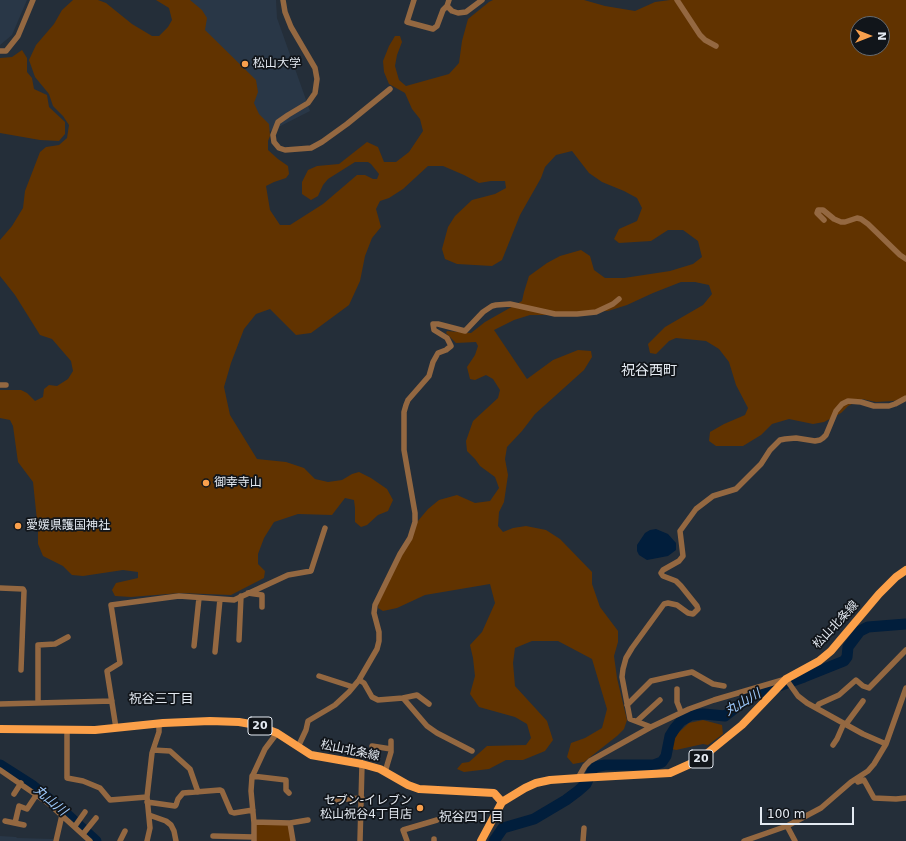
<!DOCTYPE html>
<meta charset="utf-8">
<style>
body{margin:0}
#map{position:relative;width:906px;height:841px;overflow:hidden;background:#242e39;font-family:"DejaVu Sans",sans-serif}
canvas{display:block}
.north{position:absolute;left:850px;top:16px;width:40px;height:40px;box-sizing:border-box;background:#11151a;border:1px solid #656a70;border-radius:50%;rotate:90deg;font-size:11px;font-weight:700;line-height:16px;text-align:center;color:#e4eaf2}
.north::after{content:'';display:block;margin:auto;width:14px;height:18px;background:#f9a04d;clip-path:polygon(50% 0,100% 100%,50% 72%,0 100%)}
.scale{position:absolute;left:760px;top:807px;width:94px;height:18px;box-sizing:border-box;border:2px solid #e4eaf2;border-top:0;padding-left:5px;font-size:12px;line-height:14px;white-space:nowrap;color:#e4eaf2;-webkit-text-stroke:3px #11151a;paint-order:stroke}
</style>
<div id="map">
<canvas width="906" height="841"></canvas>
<div class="north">N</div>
<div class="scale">100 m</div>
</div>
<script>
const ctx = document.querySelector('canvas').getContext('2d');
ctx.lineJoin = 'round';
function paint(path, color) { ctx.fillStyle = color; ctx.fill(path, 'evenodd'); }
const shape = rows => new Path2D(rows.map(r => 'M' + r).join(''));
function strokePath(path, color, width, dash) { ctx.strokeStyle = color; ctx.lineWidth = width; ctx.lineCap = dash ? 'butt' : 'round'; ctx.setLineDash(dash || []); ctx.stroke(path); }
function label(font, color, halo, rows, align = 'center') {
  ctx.font = font + ' "DejaVu Sans","Noto Sans JP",sans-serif'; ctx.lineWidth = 3.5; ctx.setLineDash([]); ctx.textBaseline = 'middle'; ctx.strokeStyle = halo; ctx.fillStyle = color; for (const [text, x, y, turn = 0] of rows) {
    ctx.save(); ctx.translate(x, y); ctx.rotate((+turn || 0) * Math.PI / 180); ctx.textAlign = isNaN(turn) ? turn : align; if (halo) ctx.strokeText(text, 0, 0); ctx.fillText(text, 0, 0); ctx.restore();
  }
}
const built = shape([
 [0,0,27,0,12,35,0,45],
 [170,0,276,0,277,18,310,111,233,150],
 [0,836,16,837,17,838,53,839,53,841,0,841]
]);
const green = shape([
 [73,0,98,0,106,3,132,24,152,36,159,36,168,27,172,20,169,8,156,0,190,0,202,10,207,18,205,30,256,80,258,92,254,103,259,114,269,124,270,136,268,141,268,150,278,159,288,166,289,174,286,178,274,182,266,186,270,210,280,225,290,225,323,204,357,175,365,175,373,179,377,179,379,174,371,164,368,162,355,162,328,179,323,185,318,196,311,200,302,194,302,182,308,170,317,166,339,164,367,142,378,147,384,162,396,162,409,152,423,131,420,119,412,109,405,93,389,84,384,72,383,61,389,46,395,36,400,36,402,42,397,55,395,66,399,80,406,86,449,74,459,63,462,41,468,19,489,2,493,0,584,0,605,6,635,11,655,2,670,0,906,0,906,398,893,401,876,402,862,399,848,406,841,413,824,422,813,424,789,419,772,424,761,435,743,446,716,446,709,441,710,432,724,424,745,415,748,408,736,385,729,362,719,349,706,341,676,338,669,341,656,354,650,353,648,344,665,327,703,305,712,294,709,285,695,282,681,282,653,293,627,305,608,311,574,312,552,315,530,315,514,320,494,330,527,379,553,360,578,350,591,351,592,357,584,370,535,414,522,431,507,447,505,459,508,475,504,502,499,512,498,526,503,532,513,528,526,526,546,530,560,539,592,572,592,584,600,607,618,631,618,642,614,656,617,678,627,720,624,729,617,736,584,762,573,764,567,757,571,743,585,738,602,728,607,709,592,659,558,641,532,641,515,648,513,663,515,686,547,721,553,740,545,751,523,760,506,760,489,769,464,772,457,769,462,763,469,762,487,746,526,745,531,738,527,724,515,717,479,707,470,694,475,676,473,658,470,645,482,632,495,603,490,584,425,595,397,608,383,611,378,608,379,595,412,528,428,509,439,500,457,495,475,503,490,501,499,488,495,477,480,466,475,459,467,451,466,441,473,421,498,398,500,390,493,379,486,375,475,380,470,379,467,367,475,355,478,346,476,342,456,343,446,333,447,331,471,333,485,322,522,301,524,292,529,276,547,263,560,256,581,250,590,256,594,270,605,278,624,278,670,271,693,264,702,257,698,241,683,230,668,230,651,241,619,243,614,239,619,229,637,221,642,208,637,198,624,191,602,182,589,173,572,151,556,155,545,167,541,178,520,215,502,260,492,266,457,264,445,259,442,249,448,227,455,216,472,200,495,194,506,188,505,181,491,181,479,183,464,175,443,166,428,166,403,189,389,198,380,201,376,209,381,227,372,238,365,256,360,281,349,305,311,333,296,335,270,309,256,314,244,329,231,363,224,387,230,415,257,459,286,462,304,468,315,479,328,482,342,480,352,474,359,472,371,478,387,489,393,500,388,511,378,515,367,525,361,527,355,522,355,508,354,500,345,498,332,515,298,514,274,522,264,538,258,554,258,564,265,571,264,578,231,595,180,593,131,597,115,596,112,590,116,583,138,578,138,572,123,570,83,576,72,575,63,566,43,556,38,544,38,530,33,482,18,462,13,426,10,420,0,418,0,390,21,390,27,393,35,401,43,397,44,389,49,385,57,386,68,379,73,371,71,361,52,339,40,335,15,295,0,276,0,240,12,226,23,208,25,191,40,152,46,147,59,145,67,138,69,125,63,116,53,106,49,94,35,77,29,60,36,45,54,24,62,10],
 [858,24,882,24,882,48,858,48],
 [22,50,27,58,27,72,32,78,34,89,47,95,49,107,65,122,65,134,59,141,40,140,0,133,0,58,12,57],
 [703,720,722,725,723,734,708,745,703,744,676,750,668,748,677,734,689,723],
 [255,823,289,825,291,841,255,841]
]);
const water = shape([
 [656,529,668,534,676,543,676,550,668,556,647,560,639,555,637,551,637,545,645,533,650,530]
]);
const river = shape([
 [0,765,33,786,60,808,96,841],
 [494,841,503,828,534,819,566,800,578,791,586,784,594,767,605,765,654,765,662,762,666,756,670,736,675,728,681,721,691,715,704,714,725,716,748,698,756,694,804,677,844,661,847,657,848,647,860,631,868,627,906,624]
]);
const street = shape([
 [283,0,285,12,291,27,315,68,317,79,315,93,308,103,288,115,278,122,273,135,274,142,279,148,285,150,311,148,322,142,347,124,390,89],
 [414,0,407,22,433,29,437,26,443,10,447,6],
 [449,0,447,6,452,11,458,13,466,12,482,0],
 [677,0,700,35,705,40,716,46],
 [0,51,6,51,18,36,33,0],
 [824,220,817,213,818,210,823,210,834,219,841,222,845,222,857,218,861,219,868,224,900,255,906,259],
 [0,385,6,385],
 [0,588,23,589,24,591,21,670],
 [248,593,262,595,262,607],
 [239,640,241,596],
 [194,646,199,598],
 [215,652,220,599],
 [319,676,353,687],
 [359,680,364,683,372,697,378,700,403,698,427,726,437,733,472,751],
 [677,689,677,702,681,712],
 [403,698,417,695,429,704],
 [38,703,38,645,55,644,68,637],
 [0,704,112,701],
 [627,705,651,681,678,675,692,672,713,684,724,686],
 [816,708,819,704,839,695,856,680,863,686,869,688,906,650],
 [637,721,660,700],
 [846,724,863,701],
 [651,727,630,719,622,677,623,669,626,658,632,648,664,604,668,603,677,605,688,613,693,614,698,609,697,606,681,586,676,581,663,576,661,573,663,570,679,561,683,556,680,531,696,509,713,496,736,489,761,464,770,450,780,440,785,439,796,438,815,441,820,440,823,438,826,435,836,411,842,404,848,401,861,402,874,406,889,406,895,404,906,398],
 [116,728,107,671,120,663,111,605,179,596,234,600,288,575,311,571,325,528],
 [67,730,67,778,83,781,100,788,110,800,147,797],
 [833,745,837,739,844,723],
 [372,746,391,749],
 [298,747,306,730,308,721,335,705,349,692,359,680,377,649,379,641,379,632,374,613,375,605,400,554,410,538,415,522,415,513,404,450,404,412,406,405,408,400,429,376,433,362,438,353,446,350,451,346,447,338,434,330,433,324,438,324,465,331,483,312,492,306,496,305,510,304,555,314,577,314,596,312,613,304,619,299],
 [153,750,170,751,190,769,198,792],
 [0,770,48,803,90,841],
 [385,772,391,752,391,741],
 [252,776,286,780,286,790,289,793],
 [578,778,585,766,590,761,651,727,689,709,714,700,786,679,798,696,807,703,863,734,886,744],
 [856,779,858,782,864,780,874,798,896,799,906,798],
 [14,794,21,783],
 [333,800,362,798],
 [147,802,175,806,176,805,178,799,183,793,220,790,222,791,231,812,234,813,253,810],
 [149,815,166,821,171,825,174,831,176,841],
 [5,821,24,825],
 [254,822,290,823,308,820],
 [15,823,19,806,27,809,37,794],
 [290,823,293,841],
 [75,826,85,812],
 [787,826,795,841],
 [83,834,96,818],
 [213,836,254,837],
 [56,841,62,815],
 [120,841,125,831],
 [147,841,150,828,147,797,152,753,159,732,159,723],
 [254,841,254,823,251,791,252,777,265,749,277,733],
 [360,841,362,764],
 [407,841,403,830,437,820],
 [434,841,434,839],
 [583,841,584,828],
 [744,841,787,826,821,808,851,782,868,771,874,764,886,744,906,688]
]);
const primary = shape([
 [0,729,95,730,163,723,210,721,239,722,256,725,277,733,311,755,362,764,380,769,408,785,419,789,494,793,502,802],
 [481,841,502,802,525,788,536,783,550,780,579,778,670,773,699,760,742,725,786,679,819,661,831,651,879,594,896,577,906,570]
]);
const markers = [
 [245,64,4,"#f9a04d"],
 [206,483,4,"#f9a04d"],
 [18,526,4,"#f9a04d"],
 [420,808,4,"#f9a04d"]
];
const shields = [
 [260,726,24],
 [701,759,24]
];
const shieldNames = [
 ["20",260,726],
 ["20",701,759]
];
const poiNames = [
 ["松山大学",253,64],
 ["御幸寺山",214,483],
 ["愛媛県護国神社",26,526],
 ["セブン-イレブン",412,801,"right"],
 ["松山祝谷4丁目店",412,815,"right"]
];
const streetNames = [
 ["松山北条線",836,625,-47],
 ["松山北条線",350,751,12]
];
const neighbourhoodNames = [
 ["祝谷三丁目",161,700],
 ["祝谷四丁目",471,818]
];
const waterNames = [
 ["丸山川",743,703,-30],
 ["丸山川",50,801,40]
];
const quarterNames = [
 ["祝谷西町",649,371]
];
paint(built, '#293747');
paint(green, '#613300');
paint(water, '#011e3c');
strokePath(river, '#011e3c', 11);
strokePath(street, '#946841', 5.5);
strokePath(primary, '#fca049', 8);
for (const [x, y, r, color] of markers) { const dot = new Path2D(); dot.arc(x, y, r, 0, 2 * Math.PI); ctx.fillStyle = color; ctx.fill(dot); strokePath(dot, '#11151a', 1.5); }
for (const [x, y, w] of shields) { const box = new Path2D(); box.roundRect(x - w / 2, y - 9, w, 18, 3); ctx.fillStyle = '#11151a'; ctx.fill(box); strokePath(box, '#e4eaf2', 1); }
label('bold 11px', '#e4eaf2', null, shieldNames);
label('12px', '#e4eaf2', '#11151a', poiNames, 'left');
label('12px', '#e4eaf2', '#11151a', streetNames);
label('13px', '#e4eaf2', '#11151a', neighbourhoodNames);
label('italic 13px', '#9dc9fc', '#11151a', waterNames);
label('14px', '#e4eaf2', '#11151a', quarterNames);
</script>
